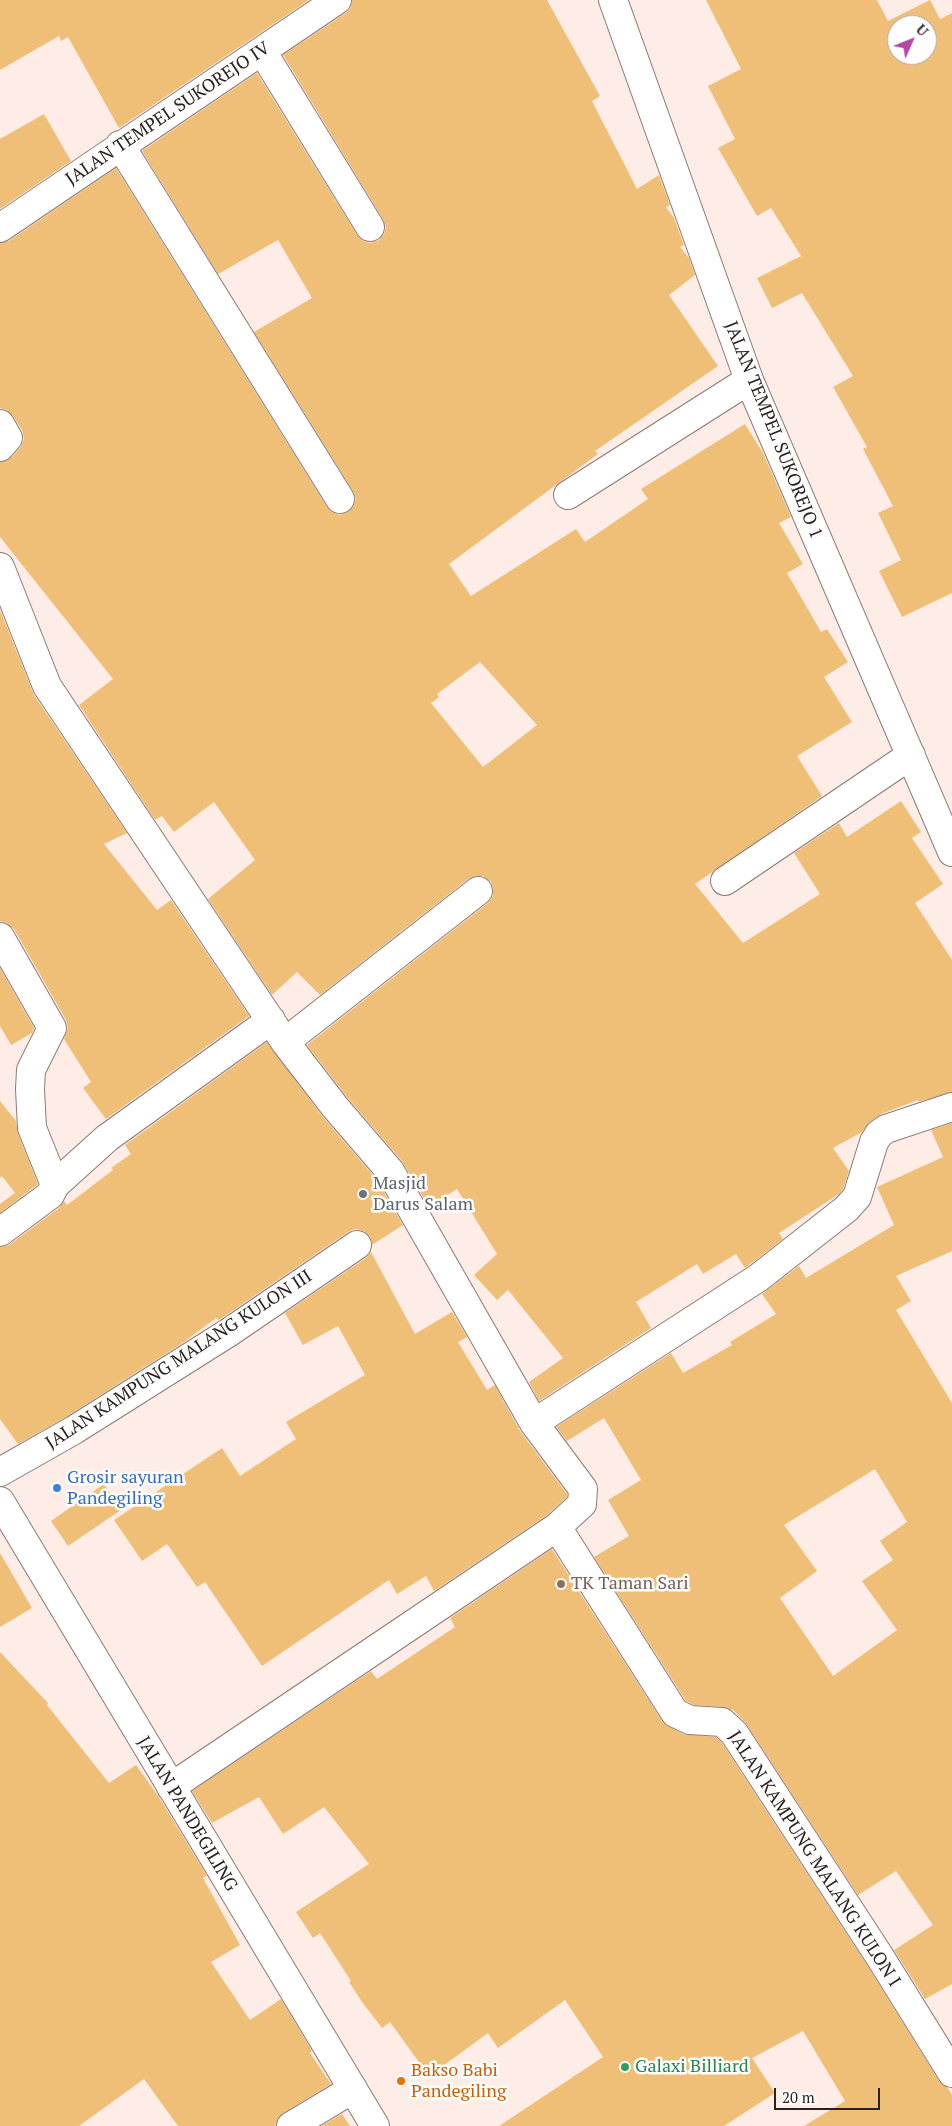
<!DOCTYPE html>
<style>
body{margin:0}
#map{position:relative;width:952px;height:2126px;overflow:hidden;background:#feede7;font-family:"PT Serif",serif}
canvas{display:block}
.north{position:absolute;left:887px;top:15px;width:50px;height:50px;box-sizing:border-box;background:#fefefe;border:1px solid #a9a6a5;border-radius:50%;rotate:46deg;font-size:14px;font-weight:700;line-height:20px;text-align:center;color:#29211f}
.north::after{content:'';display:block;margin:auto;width:18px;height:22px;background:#b547a5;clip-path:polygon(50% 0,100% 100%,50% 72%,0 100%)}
.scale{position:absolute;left:774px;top:2088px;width:106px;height:22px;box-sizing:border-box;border:2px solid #29211f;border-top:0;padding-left:6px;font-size:15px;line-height:18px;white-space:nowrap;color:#29211f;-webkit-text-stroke:4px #fefefe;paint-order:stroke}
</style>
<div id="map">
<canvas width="952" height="2126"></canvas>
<div class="north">U</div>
<div class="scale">20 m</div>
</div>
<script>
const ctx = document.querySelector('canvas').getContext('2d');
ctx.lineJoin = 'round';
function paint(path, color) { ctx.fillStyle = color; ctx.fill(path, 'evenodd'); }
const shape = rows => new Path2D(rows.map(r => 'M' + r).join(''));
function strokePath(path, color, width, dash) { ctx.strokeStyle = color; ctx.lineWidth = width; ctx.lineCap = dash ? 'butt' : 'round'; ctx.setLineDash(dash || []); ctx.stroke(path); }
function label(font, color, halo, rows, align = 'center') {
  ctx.font = font + ' "PT Serif",serif'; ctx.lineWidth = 5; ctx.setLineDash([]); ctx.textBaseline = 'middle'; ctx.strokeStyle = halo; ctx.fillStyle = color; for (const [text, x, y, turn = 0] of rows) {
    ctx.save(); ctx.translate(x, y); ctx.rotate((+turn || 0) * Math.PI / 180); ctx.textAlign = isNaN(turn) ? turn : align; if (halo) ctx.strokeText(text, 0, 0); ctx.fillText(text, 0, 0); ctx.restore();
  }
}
const building = shape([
 [0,0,309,0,119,128,68,37,61,41,59,36,0,70],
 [352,0,547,0,600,96,592,101,637,189,659,175,670,205,666,207,674,218,684,245,680,247,689,258,695,275,669,295,718,366,595,451,598,454,449,564,471,596,576,529,585,542,648,499,641,489,745,424,763,453,791,517,779,523,803,564,787,573,821,632,827,629,848,662,824,677,852,722,797,756,822,796,695,884,743,943,820,894,794,853,839,823,847,837,901,801,921,832,912,838,943,884,915,903,952,960,952,1092,918,1102,918,1100,881,1114,870,1122,862,1132,833,1148,849,1171,843,1189,839,1194,779,1233,783,1239,745,1268,736,1254,703,1274,697,1264,636,1302,651,1328,539,1401,529,1382,563,1358,508,1290,497,1300,474,1275,497,1254,457,1189,429,1207,402,1161,347,1097,307,1045,488,903,493,896,493,889,491,882,483,876,475,876,468,879,320,995,297,972,272,995,208,899,255,860,214,802,174,832,162,816,155,820,79,705,113,679,0,537,0,462,12,457,20,448,24,439,22,430,13,416,7,410,0,408,0,243,9,241,116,168,327,507,332,512,340,515,348,512,353,507,356,499,353,491,254,332,312,298,278,240,218,274,142,151,257,73,357,235,362,240,370,243,379,240,384,234,386,227,383,219,283,55,346,13,351,7],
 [480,662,537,725,483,767,431,703,439,697,437,694],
 [706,0,877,0,888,21,930,0,940,19,952,13,952,593,902,617,879,571,901,560,878,513,893,506,863,449,867,447,833,387,853,376,802,293,772,308,757,278,801,256,771,208,757,216,718,148,735,139,708,86,741,69],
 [897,25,927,25,927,55,897,55],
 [44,114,71,161,0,209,0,139],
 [0,610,34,695,127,833,104,844,157,910,171,900,249,1016,106,1119,83,1088,91,1082,64,1039,68,1028,66,1020,14,929,7,923,0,921],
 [0,968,34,1028,32,1033,11,1045,0,1026],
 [267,1042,323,1117,377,1180,403,1225,372,1245,370,1237,364,1231,356,1229,348,1232,219,1320,216,1318,184,1342,66,1417,18,1444,0,1419,0,1247,9,1245,59,1208,64,1201,67,1205,113,1170,111,1168,131,1154,125,1145],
 [0,1101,16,1121,18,1134,38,1184,0,1213,0,1204,15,1193,2,1176,0,1178],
 [952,1123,952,1251,896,1276,911,1301,896,1310,952,1403,952,1984,925,1999,894,1950,933,1925,896,1871,858,1895,745,1722,733,1710,724,1707,694,1705,686,1701,594,1557,629,1536,608,1500,641,1480,604,1418,567,1441,556,1427,671,1353,683,1373,732,1345,730,1342,776,1314,762,1294,799,1266,806,1278,894,1225,877,1187,943,1157,931,1130],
 [875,1469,907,1522,880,1541,893,1560,862,1581,897,1630,833,1676,780,1598,817,1571,784,1525],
 [371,1252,415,1334,452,1312,467,1337,458,1342,487,1390,495,1385,520,1431,567,1494,567,1497,547,1515,434,1591,426,1576,397,1594,389,1580,262,1666,205,1582,197,1587,167,1544,142,1561,114,1520,222,1448,240,1476,296,1439,286,1422,365,1375,338,1326,303,1345,285,1313,366,1258],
 [104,1484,121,1510,68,1546,51,1521],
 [552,1549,662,1721,683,1734,716,1737,722,1743,867,1965,939,2081,947,2087,952,2095,952,2126,804,2126,845,2101,803,2031,752,2058,775,2093,724,2126,499,2126,603,2057,565,2000,498,2048,488,2033,429,2076,390,2022,382,2028,362,2002,349,1982,351,1981,320,1933,313,1938,296,1912,369,1864,324,1807,283,1834,259,1797,212,1823,192,1791,371,1671,377,1679,455,1627,450,1618],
 [0,1553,32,1608,0,1627],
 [0,1652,48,1703,47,1705,109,1783,136,1765,159,1797,207,1876,203,1878,240,1945,211,1962,250,2020,281,1999,312,2051,310,2053,331,2084,283,2113,278,2118,275,2126,178,2126,144,2079,79,2126,0,2126],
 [342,2114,350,2126,321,2126]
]);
const minor = shape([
 [613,0,749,380,952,852],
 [262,51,370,227],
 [120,145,340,499],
 [0,228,337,0],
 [0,424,8,438,0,447],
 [568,495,749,380],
 [0,567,47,686,285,1042,335,1107,390,1171,534,1423,583,1489,582,1504,557,1527,171,1787],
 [725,881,911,755],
 [0,937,52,1028,31,1070,30,1089,32,1128,55,1185,50,1195,0,1232],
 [285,1042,478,891],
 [55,1185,107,1138,271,1020],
 [534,1423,758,1278,846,1209,857,1197,874,1142,879,1134,886,1129,952,1107],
 [0,1472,74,1430,228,1333,357,1245],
 [557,1527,675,1713,690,1720,722,1722,734,1733,880,1957,952,2073],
 [291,2126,353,2089]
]);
const major = shape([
 [0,1501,375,2126]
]);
const markers = [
 [363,1194,5,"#6b7280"],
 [57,1488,5,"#3f7fe0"],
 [561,1584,5,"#8d6e63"],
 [625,2067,5,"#2e9e5b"],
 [401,2081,5,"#e8710a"]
];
const streetNames = [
 ["JALAN TEMPEL SUKOREJO IV",168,114,-34],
 ["JALAN TEMPEL SUKOREJO 1",773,430,68],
 ["JALAN KAMPUNG MALANG KULON III",179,1360,-33],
 ["JALAN PANDEGILING",187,1814,59],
 ["JALAN KAMPUNG MALANG KULON I",814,1859,57]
];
const worshipNames = [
 ["Masjid",373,1184],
 ["Darus Salam",373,1205]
];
const shopNames = [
 ["Grosir sayuran",67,1478],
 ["Pandegiling",67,1499]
];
const educationNames = [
 ["TK Taman Sari",571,1584]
];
const leisureNames = [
 ["Galaxi Billiard",635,2067]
];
const foodNames = [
 ["Bakso Babi",411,2071],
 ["Pandegiling",411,2092]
];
paint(building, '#efbf77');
strokePath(minor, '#8c7a73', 30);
strokePath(major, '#8c7a73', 30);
strokePath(minor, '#fff', 28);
strokePath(major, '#fff', 28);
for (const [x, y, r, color] of markers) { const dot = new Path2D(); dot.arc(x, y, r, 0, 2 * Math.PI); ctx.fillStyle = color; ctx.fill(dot); strokePath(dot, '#fefefe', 2); }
label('18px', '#29211f', '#fefefe', streetNames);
label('18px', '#5b616d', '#fefefe', worshipNames, 'left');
label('18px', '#366cbe', '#fefefe', shopNames, 'left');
label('18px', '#785e54', '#fefefe', educationNames, 'left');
label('18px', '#27864d', '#fefefe', leisureNames, 'left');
label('18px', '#c56008', '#fefefe', foodNames, 'left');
</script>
